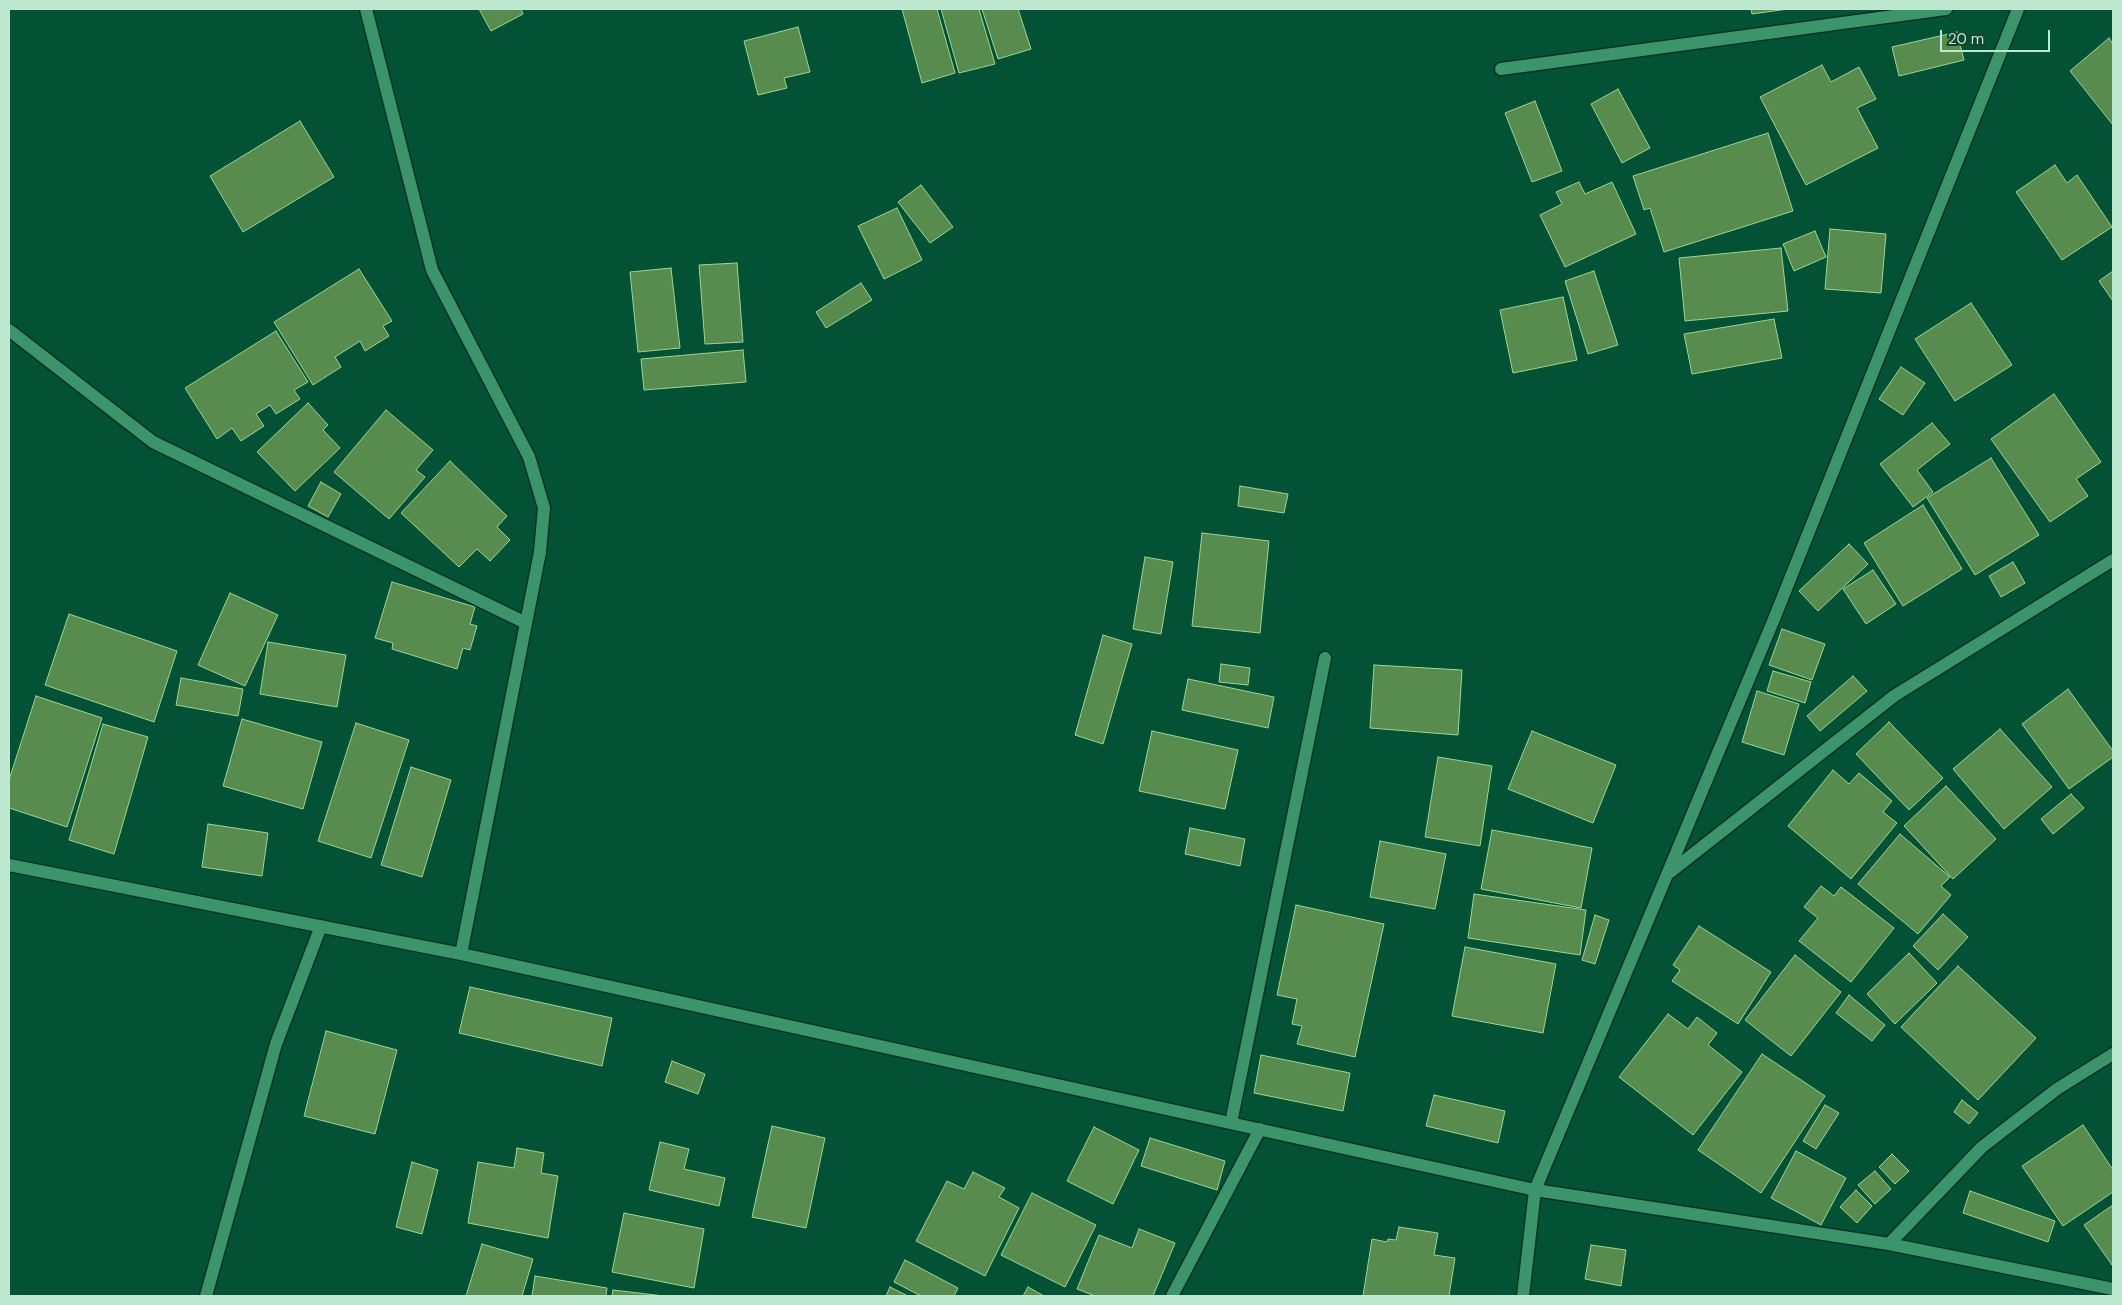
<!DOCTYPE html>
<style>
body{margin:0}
#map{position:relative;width:2122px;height:1305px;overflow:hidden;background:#035235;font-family:"DM Sans",sans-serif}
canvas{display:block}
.frame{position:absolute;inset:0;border:10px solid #bfe8d1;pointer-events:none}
.scale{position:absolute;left:1940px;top:30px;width:110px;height:22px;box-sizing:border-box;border:2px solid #bfe8d1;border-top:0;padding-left:6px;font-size:15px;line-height:18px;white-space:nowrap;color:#bfe8d1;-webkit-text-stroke:4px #14442f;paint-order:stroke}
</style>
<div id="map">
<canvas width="2122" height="1305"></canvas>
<div class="frame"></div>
<div class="scale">20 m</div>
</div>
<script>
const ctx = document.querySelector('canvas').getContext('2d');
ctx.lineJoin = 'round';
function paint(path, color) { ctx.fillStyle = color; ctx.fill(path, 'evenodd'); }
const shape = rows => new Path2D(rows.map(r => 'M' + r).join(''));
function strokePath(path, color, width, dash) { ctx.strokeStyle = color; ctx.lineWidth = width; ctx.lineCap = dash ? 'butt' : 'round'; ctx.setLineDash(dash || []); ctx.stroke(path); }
const building = shape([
 [479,9,521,9,523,14,491,31,479,9],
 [902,9,937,9,955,73,922,83,902,9],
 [941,9,979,9,995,64,959,73,941,9],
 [982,9,1018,9,1031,49,998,59,982,9],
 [1751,9,1788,9,1752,14,1751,9],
 [798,27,810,72,784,78,787,88,758,95,744,41,798,27],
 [1957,32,1964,60,1899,76,1892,47,1957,32],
 [2109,38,2113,44,2113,125,2070,71,2109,38],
 [1822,65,1831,82,1859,67,1876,99,1857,108,1878,148,1806,185,1760,97,1822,65],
 [1618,89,1650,148,1622,163,1591,104,1618,89],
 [1535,101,1562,171,1532,182,1505,113,1535,101],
 [300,121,334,177,243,232,210,176,300,121],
 [1768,133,1793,211,1664,252,1650,208,1644,210,1633,176,1768,133],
 [2055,165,2067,183,2077,175,2112,227,2062,260,2016,192,2055,165],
 [1579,182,1585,194,1612,182,1636,234,1565,267,1540,215,1562,204,1556,192,1579,182],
 [921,185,953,227,930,243,898,202,921,185],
 [897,208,922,260,884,279,858,226,897,208],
 [1830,229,1886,234,1881,293,1825,289,1830,229],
 [1815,231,1826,257,1794,271,1783,244,1815,231],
 [1781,248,1788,311,1685,321,1679,258,1781,248],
 [737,263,743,342,705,344,699,265,737,263],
 [671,268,680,348,638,352,630,272,671,268],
 [359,269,392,321,383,326,389,336,365,351,360,341,335,357,341,367,313,385,274,322,359,269],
 [1594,271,1618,345,1588,354,1565,281,1594,271],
 [2113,271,2113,301,2099,281,2113,271],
 [861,283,872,300,826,328,816,312,861,283],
 [1563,297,1577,360,1513,373,1500,310,1563,297],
 [1971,303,2012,365,1955,401,1915,339,1971,303],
 [1774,319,1782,358,1692,374,1684,334,1774,319],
 [276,331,308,382,294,390,300,399,276,414,270,405,256,414,264,426,241,441,232,428,217,439,185,388,276,331],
 [743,350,746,382,644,390,641,359,743,350],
 [1901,367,1925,383,1903,415,1879,399,1901,367],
 [2054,394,2101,462,2076,479,2088,496,2050,522,1991,439,2054,394],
 [308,403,328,425,323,430,340,448,295,491,257,452,308,403],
 [386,410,433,450,416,470,425,477,389,519,334,472,386,410],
 [1932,423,1950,444,1917,470,1933,492,1913,507,1880,464,1932,423],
 [1991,458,2039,535,1975,575,1927,498,1991,458],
 [450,461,507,516,497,527,510,540,490,561,477,549,459,567,401,513,450,461],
 [321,482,341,494,328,517,308,506,321,482],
 [1240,486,1288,494,1284,513,1238,506,1240,486],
 [1923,505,1962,569,1903,606,1864,543,1923,505],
 [1202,533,1269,541,1260,633,1192,626,1202,533],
 [1849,544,1868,564,1818,611,1799,591,1849,544],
 [1145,557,1173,562,1161,634,1133,629,1145,557],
 [2013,562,2025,583,2001,597,1989,576,2013,562],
 [1873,570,1896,604,1866,624,1843,589,1873,570],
 [392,582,475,607,470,624,477,626,470,650,463,648,457,669,392,649,393,643,375,638,392,582],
 [230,593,278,615,245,686,198,665,230,593],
 [69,614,177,651,154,722,45,685,69,614],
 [1782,629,1825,644,1812,680,1769,665,1782,629],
 [1103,635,1132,644,1103,744,1075,735,1103,635],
 [268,642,346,655,337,707,260,694,268,642],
 [1221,664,1250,668,1248,685,1219,682,1221,664],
 [1374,665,1462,670,1458,735,1370,728,1374,665],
 [1773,671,1811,682,1805,703,1767,691,1773,671],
 [1853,676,1867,691,1820,731,1807,716,1853,676],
 [181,678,243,689,238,716,176,705,181,678],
 [1188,679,1274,697,1268,728,1182,710,1188,679],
 [2068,689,2113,751,2113,757,2069,789,2022,724,2068,689],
 [1757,691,1799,704,1784,755,1742,742,1757,691],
 [36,696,102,718,67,827,9,808,9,780,36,696],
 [242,719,322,742,303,809,223,786,242,719],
 [1889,722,1943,778,1909,810,1856,754,1889,722],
 [356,723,409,740,371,858,318,841,356,723],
 [103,724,148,737,114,854,69,840,103,724],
 [2000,729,2052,787,2004,829,1953,769,2000,729],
 [1152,731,1238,750,1225,809,1139,791,1152,731],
 [1532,731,1616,765,1593,823,1508,789,1532,731],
 [1438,757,1492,766,1480,846,1425,837,1438,757],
 [411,767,451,780,422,877,381,865,411,767],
 [1833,770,1849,784,1859,773,1892,801,1883,812,1897,823,1851,879,1788,826,1833,770],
 [1946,786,1996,839,1953,879,1904,826,1946,786],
 [2071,794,2084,808,2053,834,2041,819,2071,794],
 [208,824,268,833,262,876,202,867,208,824],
 [1190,828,1245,839,1240,866,1185,854,1190,828],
 [1492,830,1592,848,1581,908,1481,889,1492,830],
 [1900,834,1950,877,1941,886,1951,895,1918,934,1858,884,1900,834],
 [1380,841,1446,854,1435,909,1370,897,1380,841],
 [1821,886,1834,896,1841,887,1894,928,1851,982,1799,941,1818,918,1804,907,1821,886],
 [1474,894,1586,910,1580,955,1468,938,1474,894],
 [1296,905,1384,924,1355,1057,1297,1044,1302,1026,1292,1024,1297,999,1277,995,1296,905],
 [1943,914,1968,937,1938,970,1913,946,1943,914],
 [1595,915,1609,920,1595,964,1582,960,1595,915],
 [1699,926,1771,972,1738,1024,1672,981,1680,970,1673,965,1699,926],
 [1465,947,1556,964,1543,1033,1452,1016,1465,947],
 [1909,953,1937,983,1895,1024,1867,994,1909,953],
 [1795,955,1841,992,1791,1056,1745,1020,1795,955],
 [1958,966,2036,1038,1978,1100,1901,1027,1958,966],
 [470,987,612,1018,602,1066,459,1033,470,987],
 [1849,995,1885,1025,1872,1041,1836,1013,1849,995],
 [1668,1014,1688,1029,1697,1017,1717,1033,1708,1045,1742,1072,1693,1135,1619,1077,1668,1014],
 [326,1031,397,1050,375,1134,304,1116,326,1031],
 [1762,1054,1825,1096,1761,1193,1698,1150,1762,1054],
 [1261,1055,1350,1073,1343,1111,1254,1093,1261,1055],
 [672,1061,705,1074,698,1094,665,1082,672,1061],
 [1434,1095,1505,1111,1498,1143,1426,1126,1434,1095],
 [1962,1100,1978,1113,1969,1124,1954,1112,1962,1100],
 [1825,1105,1839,1113,1816,1149,1803,1141,1825,1105],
 [2083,1125,2113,1170,2113,1192,2063,1226,2022,1166,2083,1125],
 [772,1126,825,1138,806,1228,752,1217,772,1126],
 [1094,1127,1139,1150,1113,1204,1067,1181,1094,1127],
 [1150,1138,1225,1161,1217,1190,1141,1166,1150,1138],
 [660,1142,689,1149,684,1169,725,1178,719,1206,649,1190,660,1142],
 [517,1148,544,1153,541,1173,558,1176,548,1238,468,1223,478,1162,514,1168,517,1148],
 [1796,1151,1846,1178,1821,1225,1771,1198,1796,1151],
 [1892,1154,1909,1171,1895,1184,1879,1167,1892,1154],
 [412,1162,438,1170,422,1234,396,1227,412,1162],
 [1875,1171,1891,1189,1875,1204,1858,1185,1875,1171],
 [973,1172,1005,1188,999,1197,1019,1208,985,1276,916,1241,947,1181,964,1189,973,1172],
 [1856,1190,1872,1206,1857,1223,1840,1207,1856,1190],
 [1970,1191,2055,1221,2048,1242,1963,1213,1970,1191],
 [1032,1193,1096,1225,1065,1287,1001,1255,1032,1193],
 [2113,1205,2113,1263,2112,1265,2084,1225,2113,1205],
 [624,1213,704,1229,694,1288,612,1272,624,1213],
 [1399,1227,1438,1233,1434,1255,1455,1258,1449,1296,1363,1296,1372,1239,1387,1242,1388,1239,1396,1240,1399,1227],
 [1139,1229,1175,1243,1153,1296,1095,1296,1077,1289,1099,1235,1132,1248,1139,1229],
 [482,1244,533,1259,522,1296,466,1296,482,1244],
 [1591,1245,1626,1250,1621,1286,1585,1279,1591,1245],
 [905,1260,958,1288,954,1296,921,1296,894,1282,905,1260],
 [535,1276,607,1288,606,1296,532,1296,535,1276],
 [890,1287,908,1296,886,1296,890,1287],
 [1028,1287,1044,1296,1023,1296,1028,1287],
 [613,1290,664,1296,612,1296,613,1290]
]);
const minor = shape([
 [366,9,432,270,529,457,544,508,540,552,461,954],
 [1501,69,1946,9],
 [9,330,153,442,526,623],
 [9,865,461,954,1535,1190,1889,1244,2113,1289],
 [1669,873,1894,696,2113,560],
 [1231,1123,1325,658],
 [1889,1244,1982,1147,2057,1089,2113,1054],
 [206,1296,276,1044,321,926],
 [1172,1296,1260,1129],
 [1523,1296,1535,1190,1774,619,2018,9]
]);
paint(building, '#578c4e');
strokePath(building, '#9dd594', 1);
strokePath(minor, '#003420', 15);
strokePath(minor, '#3b946c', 12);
</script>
